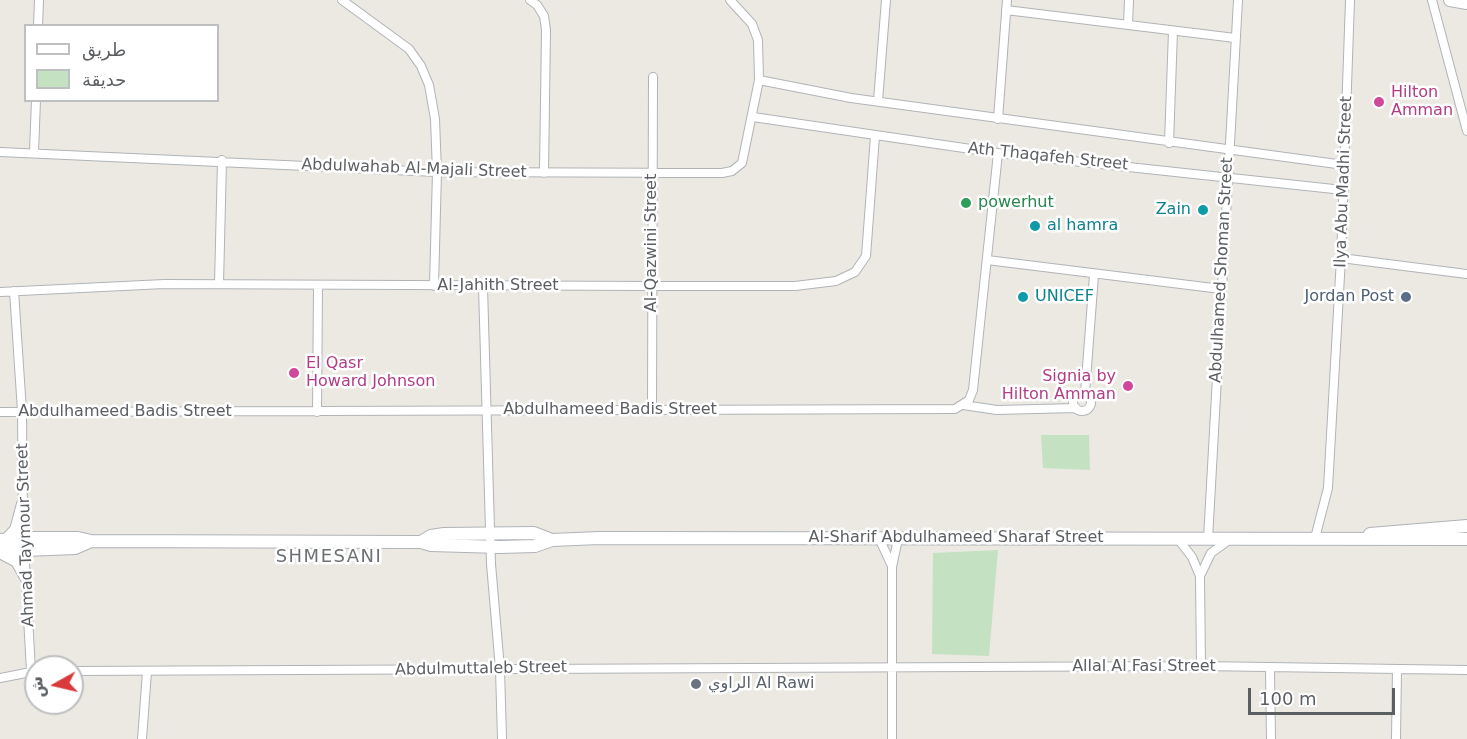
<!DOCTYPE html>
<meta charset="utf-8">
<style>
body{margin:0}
#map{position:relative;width:1467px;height:739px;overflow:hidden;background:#ece9e3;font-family:"DejaVu Sans","Noto Naskh Arabic",sans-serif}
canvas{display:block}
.legend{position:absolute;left:24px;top:24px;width:195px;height:78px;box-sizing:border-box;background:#fff;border:2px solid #bdbfc0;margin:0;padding:8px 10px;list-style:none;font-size:18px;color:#5b5f62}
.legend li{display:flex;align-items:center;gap:12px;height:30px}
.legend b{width:30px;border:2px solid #bdbfc0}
.north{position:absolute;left:24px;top:655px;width:60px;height:60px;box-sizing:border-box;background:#fff;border:2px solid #bdbfc0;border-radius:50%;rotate:262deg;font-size:16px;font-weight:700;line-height:24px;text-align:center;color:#5b5f62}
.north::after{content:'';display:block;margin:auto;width:21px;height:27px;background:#db3a3c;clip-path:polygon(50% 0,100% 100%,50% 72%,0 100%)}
.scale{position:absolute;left:1248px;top:688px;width:147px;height:27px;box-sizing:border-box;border:3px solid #5b5f62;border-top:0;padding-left:8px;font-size:18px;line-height:21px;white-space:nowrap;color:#5b5f62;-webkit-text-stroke:4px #fff;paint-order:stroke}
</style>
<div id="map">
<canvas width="1467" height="739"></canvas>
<ul class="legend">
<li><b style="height:8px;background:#fff"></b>طريق</li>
<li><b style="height:16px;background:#c4e2c1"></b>حديقة</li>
</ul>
<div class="north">ش</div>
<div class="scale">100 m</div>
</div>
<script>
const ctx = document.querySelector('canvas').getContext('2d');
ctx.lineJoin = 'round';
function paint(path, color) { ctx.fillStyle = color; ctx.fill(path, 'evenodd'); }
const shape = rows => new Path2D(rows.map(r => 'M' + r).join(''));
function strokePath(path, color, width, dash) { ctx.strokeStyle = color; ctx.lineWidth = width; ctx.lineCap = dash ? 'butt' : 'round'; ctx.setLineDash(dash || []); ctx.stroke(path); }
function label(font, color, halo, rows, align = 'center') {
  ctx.font = font + ' "DejaVu Sans","Noto Naskh Arabic",sans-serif'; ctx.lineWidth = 5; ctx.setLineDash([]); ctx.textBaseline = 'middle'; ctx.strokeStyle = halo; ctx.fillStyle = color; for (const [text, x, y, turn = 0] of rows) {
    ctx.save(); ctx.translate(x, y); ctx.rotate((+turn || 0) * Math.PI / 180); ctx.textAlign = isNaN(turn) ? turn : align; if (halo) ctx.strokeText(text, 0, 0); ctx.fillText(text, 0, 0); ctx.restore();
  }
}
const green = shape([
 [1041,435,1089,435,1090,470,1043,468],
 [998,550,989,656,932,654,933,553]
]);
const street = shape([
 [342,0,409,49,421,66,429,85,435,119,437,172,434,286],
 [530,0,537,5,544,16,546,30,544,173],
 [1432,0,1467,131],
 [1006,10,1235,38],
 [1128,25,1129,0],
 [38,26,39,0],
 [759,80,851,98,1344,165],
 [878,101,886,0],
 [753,117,998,153,1343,190],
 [998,119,1007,0],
 [1169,143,1173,31],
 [0,152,437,172,722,173,732,171,742,163,759,80,758,40,752,24,730,0],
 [34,152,36,100],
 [1341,258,1467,274],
 [987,260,1221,289],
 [219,284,222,160],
 [483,287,491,564,500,669,502,739],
 [14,291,22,411,23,528,31,671],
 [0,292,164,284,651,286,795,286,836,281,855,272,866,256,875,136],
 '1073 402a9 9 0 1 1 18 0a9 9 0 1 1-18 0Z',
 [1085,393,1094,275],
 [963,405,997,410,1076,408],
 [652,409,653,77],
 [0,412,955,409,969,400,973,390,998,153],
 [317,412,318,285],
 [879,538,891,564],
 [1315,538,1328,488,1341,258,1350,0],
 [1178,539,1192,557,1200,576,1201,666],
 [1208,539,1238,0],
 [1200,576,1211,553,1229,540],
 [1270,668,1271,739],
 [72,671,1201,666,1467,670],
 [0,678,36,671],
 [142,739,147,672],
 [892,739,892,567,898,539],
 [1396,739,1397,669]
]);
const secondary = shape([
 [1450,0,1467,3],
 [1370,534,1467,526],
 [7,539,16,530,23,504],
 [0,540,24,538,78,538,91,541,421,542,431,545,500,547,535,546,552,540,599,538,1467,539],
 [421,542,431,536,444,534,534,533,552,540],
 [0,551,75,548,91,541],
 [0,552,17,561,26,577]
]);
const markers = [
 [1379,102,6,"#d1479c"],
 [966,203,6,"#2e9e5b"],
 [1203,210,6,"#0f9aa8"],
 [1035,226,6,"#0f9aa8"],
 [1023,297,6,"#0f9aa8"],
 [1406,297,6,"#5c6f8a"],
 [294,373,6,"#d1479c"],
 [1128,386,6,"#d1479c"],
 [696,684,6,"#6b7280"]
];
const hotelNames = [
 ["Hilton",1391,93],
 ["Amman",1391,111],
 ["El Qasr",306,364],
 ["Howard Johnson",306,382],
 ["Signia by",1116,377,"right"],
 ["Hilton Amman",1116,395,"right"]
];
const streetNames = [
 ["Ath Thaqafeh Street",1048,157,6],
 ["Abdulwahab Al-Majali Street",414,169,2],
 ["Ilya Abu Madhi Street",1344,182,-88],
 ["Al-Qazwini Street",652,243,-90],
 ["Abdulhamed Shoman Street",1222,270,-87],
 ["Al-Jahith Street",498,286],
 ["Abdulhameed Badis Street",610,410],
 ["Abdulhameed Badis Street",125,412],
 ["Ahmad Taymour Street",26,535,-92],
 ["Al-Sharif Abdulhameed Sharaf Street",956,538],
 ["Allal Al Fasi Street",1144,667],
 ["Abdulmuttaleb Street",481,669,-1]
];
const leisureNames = [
 ["powerhut",978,203]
];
const cultureNames = [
 ["Zain",1191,210,"right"],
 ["al hamra",1047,226],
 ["UNICEF",1035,297]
];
const serviceNames = [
 ["Jordan Post",1394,297]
];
const worshipNames = [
 ["الراوي Al Rawi",708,684]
];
const neighbourhoodNames = [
 ["SHMESANI",329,557]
];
paint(green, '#c4e2c1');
strokePath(street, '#b0b4b7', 10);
strokePath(secondary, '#afb3b7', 14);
strokePath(street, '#fff', 8);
strokePath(secondary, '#fff', 12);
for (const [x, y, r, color] of markers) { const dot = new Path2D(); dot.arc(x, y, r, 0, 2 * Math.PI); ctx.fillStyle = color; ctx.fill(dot); strokePath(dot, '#fff', 2); }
label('16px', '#b23c85', '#fff', hotelNames, 'left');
label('16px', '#5b5f62', '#fff', streetNames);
label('16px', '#27864d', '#fff', leisureNames, 'left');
label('16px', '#0d838f', '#fff', cultureNames, 'left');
label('16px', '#4e5e75', '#fff', serviceNames, 'right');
label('16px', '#5b616d', '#fff', worshipNames, 'left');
ctx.letterSpacing = '1.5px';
label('18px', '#6c7174', '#fff', neighbourhoodNames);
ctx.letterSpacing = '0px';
</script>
